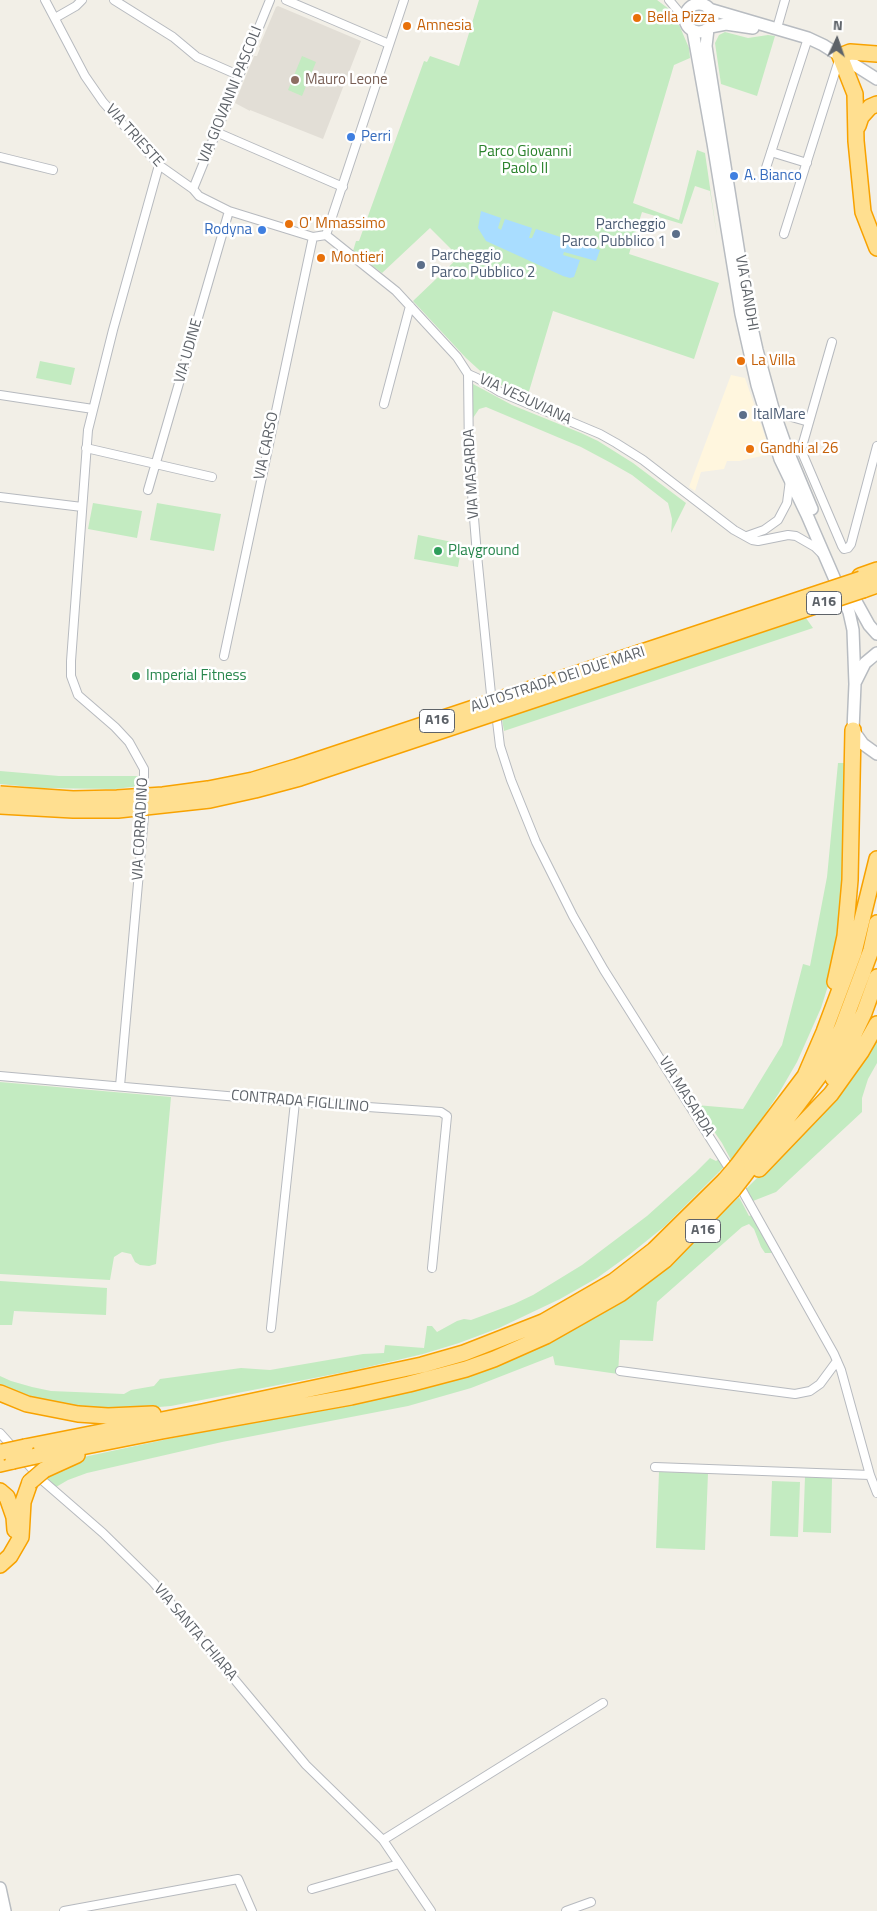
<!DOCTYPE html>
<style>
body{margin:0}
#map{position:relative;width:877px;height:1911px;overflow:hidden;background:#f2efe7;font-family:"Titillium Web",sans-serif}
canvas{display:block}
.north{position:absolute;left:812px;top:15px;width:50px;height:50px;-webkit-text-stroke:4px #fff;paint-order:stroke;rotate:3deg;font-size:14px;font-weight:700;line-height:20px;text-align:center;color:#5e6369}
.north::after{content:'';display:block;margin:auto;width:18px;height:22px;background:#5e6369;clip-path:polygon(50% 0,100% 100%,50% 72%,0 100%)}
</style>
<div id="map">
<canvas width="877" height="1911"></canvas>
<div class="north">N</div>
</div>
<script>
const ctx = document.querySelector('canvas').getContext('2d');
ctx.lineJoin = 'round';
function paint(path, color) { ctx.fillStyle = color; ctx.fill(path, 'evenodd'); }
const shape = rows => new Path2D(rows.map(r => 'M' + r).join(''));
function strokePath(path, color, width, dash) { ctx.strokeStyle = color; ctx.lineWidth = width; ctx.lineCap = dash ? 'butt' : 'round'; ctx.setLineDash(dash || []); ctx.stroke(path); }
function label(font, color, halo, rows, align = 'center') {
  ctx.font = font + ' "Titillium Web",sans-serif'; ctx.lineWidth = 5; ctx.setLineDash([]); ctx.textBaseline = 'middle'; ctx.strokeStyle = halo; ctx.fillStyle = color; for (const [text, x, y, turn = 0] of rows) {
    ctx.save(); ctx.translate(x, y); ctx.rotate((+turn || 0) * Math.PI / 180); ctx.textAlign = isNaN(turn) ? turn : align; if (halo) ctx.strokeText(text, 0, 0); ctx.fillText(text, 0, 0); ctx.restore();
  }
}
const commercial = shape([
 [731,375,745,378,771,454,739,461,727,461,724,469,701,472,695,491,689,487]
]);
const education = shape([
 [278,6,361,41,323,139,250,110,250,111,235,103,254,56,257,56,260,48,259,47,276,7]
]);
const green = shape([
 [479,0,657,0,669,9,680,27,689,48,690,58,674,65,633,203,679,220,697,150,705,153,717,236,710,191,695,186,682,224,642,212,629,254,719,283,694,359,553,311,527,398,488,378,466,358,413,301,459,257,430,228,382,273,353,251,356,241,359,241,424,61,427,62,430,56,459,66],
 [725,32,748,38,768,35,775,36,757,96,721,84,715,43,719,35],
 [302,56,316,62,302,96,288,90],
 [40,361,75,368,71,385,36,378],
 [473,384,512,405,581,433,598,441,633,463,686,503,671,533,672,519,668,503,632,475,611,463,581,447,486,407,479,409,473,418],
 [93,503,142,511,137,538,88,529],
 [157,503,221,514,214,551,150,540],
 [418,535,462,544,458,567,414,559],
 [806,618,813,628,504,731,502,719],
 [838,763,845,763,847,865,833,970,821,1008,797,1062,779,1093,754,1131,731,1160,722,1143,696,1105,743,1109,782,1045,803,964,810,966,827,877],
 [0,771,59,776,140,776,140,786,115,789,40,788,0,784],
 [877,1034,877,1063,868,1079,862,1098,862,1112,776,1192,753,1201,746,1189,775,1160],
 [0,1082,171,1097,156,1264,149,1266,140,1265,135,1262,131,1254,122,1252,114,1257,110,1280,0,1274],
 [710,1158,716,1161,719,1159,723,1168,665,1226,629,1255,597,1278,560,1299,499,1328,459,1343,423,1354,355,1370,171,1406,123,1410,99,1410,43,1403,0,1388,0,1376,11,1381,32,1387,51,1391,124,1394,131,1390,154,1386,160,1379,241,1368,270,1370,363,1354,384,1353,385,1345,424,1348,427,1326,432,1326,437,1332,457,1321,464,1319,471,1320,514,1304,533,1295,582,1265,647,1216,695,1173],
 [739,1197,749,1216,752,1215,774,1253,765,1253,761,1247,754,1229,749,1224,742,1227,657,1302,653,1341,620,1340,618,1374,555,1365,553,1356,471,1388,408,1406,222,1442,87,1473,68,1480,56,1487,44,1475,79,1458,374,1395,482,1366,682,1252],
 [0,1281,107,1288,106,1315,14,1311,12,1325,0,1325],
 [659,1472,708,1473,705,1550,656,1548],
 [805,1477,832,1478,831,1533,803,1532],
 [772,1481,800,1482,798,1537,770,1536]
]);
const water = shape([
 [481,211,501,218,498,228,501,230,505,219,532,228,529,238,532,238,536,229,600,250,596,261,564,252,563,255,580,260,574,277,570,278,563,276,486,241,478,228]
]);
const street = shape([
 [45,0,85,76,103,102,159,165,193,189,199,196,229,211,313,237,326,235],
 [114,0,173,37,197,57,238,75],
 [286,0,389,44],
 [669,0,684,18],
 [698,0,698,4],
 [55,18,76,6,82,0],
 [777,28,785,0],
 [216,132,343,187],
 [771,152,807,163],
 [0,157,53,170],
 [763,177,808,38],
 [193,189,270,0],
 [784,234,839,60],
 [326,235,396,291,457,357,468,374,477,378,500,392,600,434,616,443,643,460,734,530,752,540,758,541,788,535,796,536,815,547,822,554],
 [326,235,404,0],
 [832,342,801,450,842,546,844,549,848,548,851,544,877,446],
 [468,374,469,456,477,555,491,694],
 [0,395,93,409],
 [384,404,410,306],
 [774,412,809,422],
 [86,448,212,477],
 [148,490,229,211],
 [0,497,82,507],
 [747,536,764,530,778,520,787,503,790,480],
 [224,656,313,237],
 [497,721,500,746,511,780,536,842,573,916,604,970,732,1173],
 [0,1076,295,1102,441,1112,447,1116,432,1268],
 [120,1086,144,816,144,769,129,742,115,727,78,695,71,676,71,661,88,430,113,330,159,165],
 [738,1183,834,1354,841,1370,870,1475,877,1493],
 [271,1328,295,1102],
 [620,1371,795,1394,810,1391,820,1384,837,1361],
 [0,1433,42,1480,103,1533,153,1582,306,1765,383,1840,431,1911],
 [655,1467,870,1475],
 [383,1840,603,1703],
 [312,1889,399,1864],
 [64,1911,238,1879,252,1911],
 [566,1911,591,1902]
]);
const secondary = shape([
 '685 18a14 14 0 1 1 28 0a14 14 0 1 1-28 0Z',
 [709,9,808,38,823,45,877,79],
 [710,27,726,24,753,28],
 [708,29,706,46,708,59,748,310,757,350,774,412,787,449,812,509],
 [693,31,713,143,741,314,757,385,780,459,807,515,849,612,853,630,855,684,853,730,863,744,877,754],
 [848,587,869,625,877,634],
 [856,681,865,663,877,653],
 [0,1888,5,1911]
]);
const highway = shape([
 [877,54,850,52,840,56,855,94,856,141,863,212,877,248],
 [858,126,861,117,870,107,877,104],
 [860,576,877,570],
 [863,590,877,585],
 [835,982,845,936,850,880,853,730],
 [833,1078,864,1013,877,977],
 [737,1166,805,1076,824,1032,854,952,877,859],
 [759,1169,831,1094,861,1052,877,1024],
 [743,1177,819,1076,842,1028,871,950,877,923],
 [0,1393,27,1404,78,1414,108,1416,153,1414],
 [25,1447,202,1412,422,1365,464,1353,543,1322,614,1281,654,1250,725,1180],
 [36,1456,162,1431,351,1397,409,1384,466,1369,494,1359,546,1336,620,1294,665,1260,733,1190],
 [0,1464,13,1461],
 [44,1470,77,1455],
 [0,1491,7,1497,14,1517,15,1530],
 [0,1565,10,1556,21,1537,23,1502,30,1482]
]);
const highwayBridge = shape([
 [0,794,73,799,117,798,163,795,208,789,253,780,296,767,861,579],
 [0,806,73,810,118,810,210,800,255,790,300,778,863,590],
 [725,1180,737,1166],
 [733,1190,743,1177],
 [2,1452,25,1447],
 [13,1461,36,1456],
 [30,1482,44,1470]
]);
const markers = [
 [637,18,5,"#e8710a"],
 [407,26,5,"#e8710a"],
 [295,80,5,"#8d6e63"],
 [351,137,5,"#3f7fe0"],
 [734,176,5,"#3f7fe0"],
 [289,224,5,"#e8710a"],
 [262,230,5,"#3f7fe0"],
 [676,234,5,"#5c6f8a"],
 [321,258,5,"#e8710a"],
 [421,265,5,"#5c6f8a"],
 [741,361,5,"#e8710a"],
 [743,415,5,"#5c6f8a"],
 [750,449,5,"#e8710a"],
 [438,551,5,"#2e9e5b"],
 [136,676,5,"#2e9e5b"]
];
const shields = [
 [824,603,35],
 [437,721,35],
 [703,1231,35]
];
const shieldNames = [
 ["A16",824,603],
 ["A16",437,721],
 ["A16",703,1231]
];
const foodNames = [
 ["Bella Pizza",647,18],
 ["Amnesia",417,26],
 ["O' Mmassimo",299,224],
 ["Montieri",331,258],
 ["La Villa",751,361],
 ["Gandhi al 26",760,449]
];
const educationNames = [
 ["Mauro Leone",305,80]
];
const streetNames = [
 ["VIA GIOVANNI PASCOLI",231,95,-68],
 ["VIA TRIESTE",134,136,48],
 ["VIA GANDHI",746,293,80],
 ["VIA UDINE",189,351,-74],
 ["VIA VESUVIANA",525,400,25],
 ["VIA CARSO",267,446,-78],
 ["VIA MASARDA",472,474,-93],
 ["AUTOSTRADA DEI DUE MARI",558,680,-18],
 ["VIA CORRADINO",141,829,-87],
 ["VIA MASARDA",686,1097,58],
 ["CONTRADA FIGLILINO",300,1102,5],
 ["VIA SANTA CHIARA",195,1633,50]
];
const shopNames = [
 ["Perri",361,137],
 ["A. Bianco",744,176],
 ["Rodyna",252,230,"right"]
];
const parkNames = [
 ["Parco Giovanni",525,152],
 ["Paolo II",525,169]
];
const serviceNames = [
 ["Parcheggio",666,225,"right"],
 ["Parco Pubblico 1",666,242,"right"],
 ["Parcheggio",431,256],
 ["Parco Pubblico 2",431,273],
 ["ItalMare",753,415]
];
const leisureNames = [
 ["Playground",448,551],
 ["Imperial Fitness",146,676]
];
paint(commercial, '#fff6de');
paint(education, '#e2ded6');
paint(green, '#c3ebc1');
paint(water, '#a9ddff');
strokePath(street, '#b7babf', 10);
strokePath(secondary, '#b8bcc1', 14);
strokePath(highway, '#f8a200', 18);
strokePath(street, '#fff', 8);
strokePath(secondary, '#fff', 11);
strokePath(highway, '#ffdf90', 15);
strokePath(highwayBridge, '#f8a200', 18, []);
strokePath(highwayBridge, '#ffdf90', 15);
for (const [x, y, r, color] of markers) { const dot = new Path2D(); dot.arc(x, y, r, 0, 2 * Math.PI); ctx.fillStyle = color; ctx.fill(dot); strokePath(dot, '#fff', 2); }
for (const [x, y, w] of shields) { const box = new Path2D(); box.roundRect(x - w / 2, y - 11.5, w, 23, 4); ctx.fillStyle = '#fff'; ctx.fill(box); strokePath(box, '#5e6369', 1); }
label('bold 14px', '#5e6369', null, shieldNames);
label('15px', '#c56008', '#fff', foodNames, 'left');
label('15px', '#785e54', '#fff', educationNames, 'left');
label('15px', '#5e6369', '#fff', streetNames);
label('15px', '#366cbe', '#fff', shopNames, 'left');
label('15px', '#2b822c', '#fff', parkNames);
label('15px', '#4e5e75', '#fff', serviceNames, 'left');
label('15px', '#27864d', '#fff', leisureNames, 'left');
</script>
